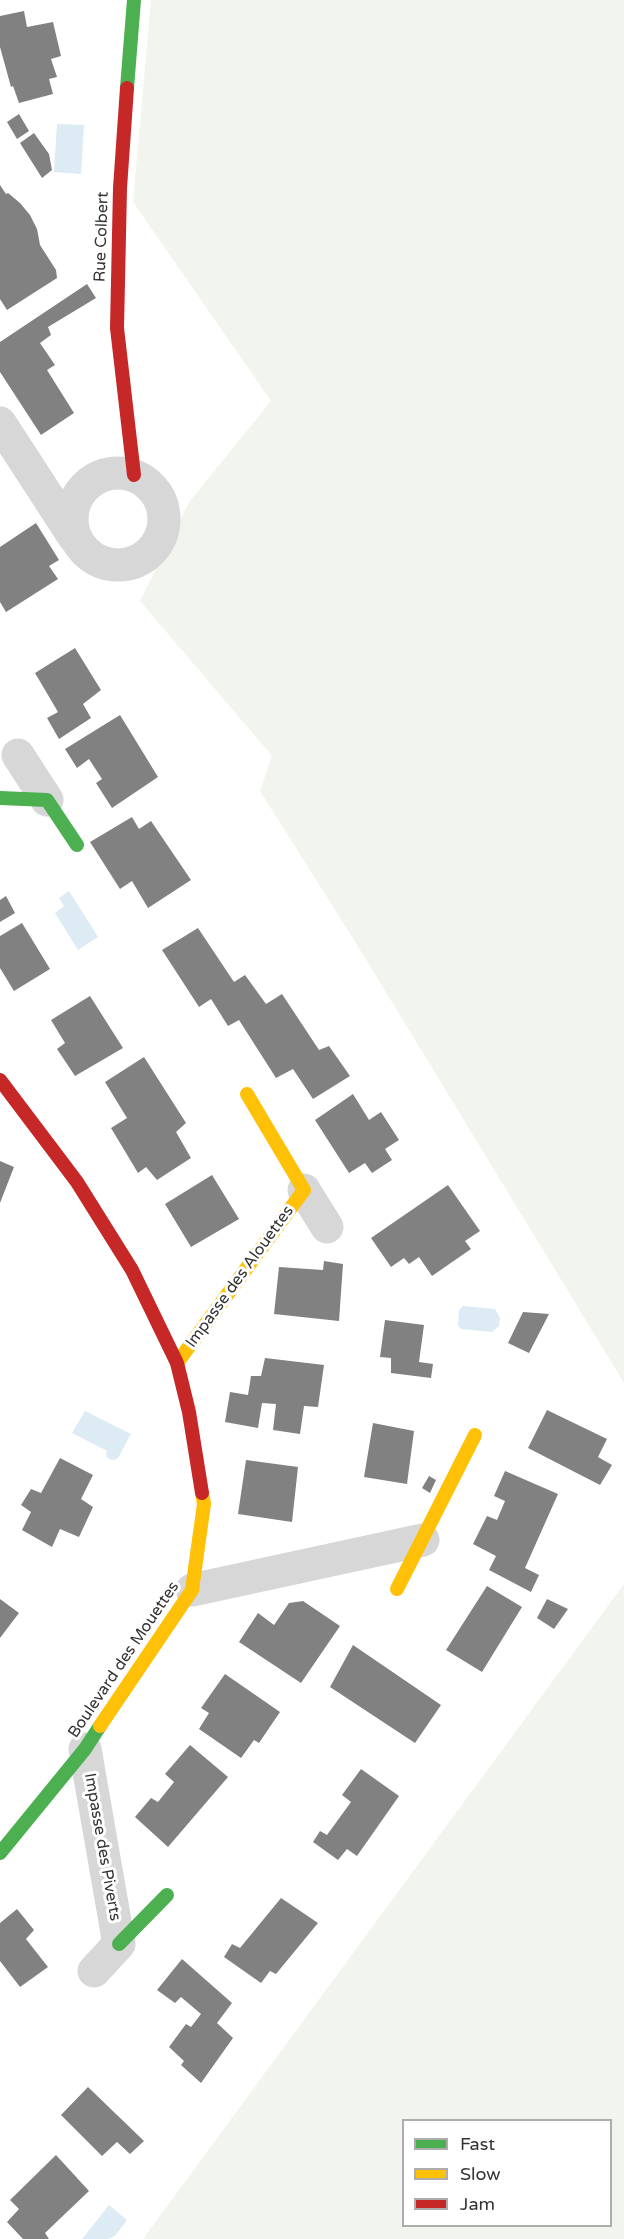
<!DOCTYPE html>
<style>
body{margin:0}
#map{position:relative;width:624px;height:2239px;overflow:hidden;background:#fff;font-family:"Varela Round",sans-serif}
canvas{display:block}
.legend{position:absolute;left:402px;top:2119px;width:210px;height:108px;box-sizing:border-box;background:#fff;border:2px solid #adadad;margin:0;padding:8px 10px;list-style:none;font-size:18px;color:#333}
.legend li{display:flex;align-items:center;gap:12px;height:30px}
.legend b{width:30px;border:2px solid #adadad}
</style>
<div id="map">
<canvas width="624" height="2239"></canvas>
<ul class="legend">
<li><b style="height:8px;background:#4caf50"></b>Fast</li>
<li><b style="height:8px;background:#ffc107"></b>Slow</li>
<li><b style="height:8px;background:#c62828"></b>Jam</li>
</ul>
</div>
<script>
const ctx = document.querySelector('canvas').getContext('2d');
ctx.lineJoin = 'round';
function paint(path, color) { ctx.fillStyle = color; ctx.fill(path, 'evenodd'); }
const shape = rows => new Path2D(rows.map(r => 'M' + r).join(''));
function strokePath(path, color, width, dash) { ctx.strokeStyle = color; ctx.lineWidth = width; ctx.lineCap = dash ? 'butt' : 'round'; ctx.setLineDash(dash || []); ctx.stroke(path); }
function label(font, color, halo, rows, align = 'center') {
  ctx.font = font + ' "Varela Round",sans-serif'; ctx.lineWidth = 6; ctx.setLineDash([]); ctx.textBaseline = 'middle'; ctx.strokeStyle = halo; ctx.fillStyle = color; for (const [text, x, y, turn = 0] of rows) {
    ctx.save(); ctx.translate(x, y); ctx.rotate((+turn || 0) * Math.PI / 180); ctx.textAlign = isNaN(turn) ? turn : align; if (halo) ctx.strokeText(text, 0, 0); ctx.fillText(text, 0, 0); ctx.restore();
  }
}
const green = shape([
 [151,0,624,0,624,1383,359,948,260,791,272,756,140,601,189,502,271,401,133,202],
 [624,1584,624,2239,143,2239],
 [610,2120,610,2226,404,2226,404,2120]
]);
const water = shape([
 [57,124,84,125,81,174,54,172],
 [69,891,98,937,78,950,55,913,64,906,59,898],
 [463,1306,495,1309,500,1318,499,1326,492,1332,461,1329,458,1325,459,1310],
 [85,1411,131,1434,118,1458,114,1460,109,1459,106,1456,107,1451,72,1433],
 [109,2205,127,2220,115,2236,108,2239,82,2239]
]);
const building = shape([
 [24,11,27,27,53,22,61,56,51,59,57,77,49,79,53,94,19,103,13,86,11,87,0,47,0,16],
 [19,114,29,131,17,139,7,122],
 [34,133,49,154,52,170,42,178,20,143],
 [0,185,6,194,8,193,20,203,30,215,37,229,40,245,56,270,57,278,7,310,0,299],
 [87,284,96,298,48,327,51,335,40,343,55,365,47,370,74,413,41,435,0,372,0,342],
 [36,523,59,560,49,566,58,579,6,612,0,602,0,547],
 [75,648,101,690,83,704,91,718,59,739,47,718,58,712,35,673],
 [120,715,158,777,112,808,96,783,102,779,89,759,77,768,65,749],
 [132,817,139,829,151,821,191,880,148,908,132,881,120,889,90,842],
 [6,896,15,913,0,922,0,900],
 [22,923,50,969,14,991,0,968,0,936],
 [198,928,234,982,245,975,266,1004,282,994,319,1050,329,1046,350,1076,313,1099,293,1069,276,1078,239,1020,228,1026,211,999,199,1007,162,950],
 [90,996,123,1048,75,1076,57,1049,65,1043,51,1020],
 [144,1057,186,1123,176,1132,191,1158,157,1180,146,1167,138,1173,111,1128,127,1118,105,1082],
 [353,1094,369,1120,381,1112,399,1140,385,1149,392,1160,372,1173,365,1163,349,1173,315,1120],
 [0,1161,14,1167,0,1203],
 [212,1175,239,1219,191,1247,165,1204],
 [448,1185,480,1231,465,1241,471,1249,432,1276,419,1257,409,1264,404,1258,391,1267,371,1238],
 [324,1261,343,1264,339,1321,274,1314,279,1267,323,1270],
 [523,1312,549,1314,529,1353,508,1343],
 [385,1320,424,1325,419,1362,433,1364,431,1378,391,1373,391,1358,380,1357],
 [265,1358,324,1365,318,1407,304,1406,300,1434,273,1430,276,1404,262,1403,258,1428,225,1422,230,1392,248,1395,251,1376,261,1376],
 [547,1410,607,1439,598,1457,612,1465,600,1485,528,1448],
 [373,1423,414,1431,407,1484,364,1477],
 [60,1458,93,1475,81,1499,93,1507,79,1537,60,1529,52,1547,22,1530,31,1512,21,1505,31,1489,41,1493],
 [246,1460,298,1467,292,1522,238,1514],
 [505,1471,558,1494,525,1568,539,1575,531,1592,489,1570,496,1556,473,1544,487,1516,497,1520,505,1501,494,1496],
 [429,1476,436,1480,430,1493,422,1488],
 [487,1586,522,1607,482,1672,446,1650],
 [0,1599,19,1613,0,1638],
 [547,1599,568,1609,554,1629,537,1618],
 [303,1601,340,1626,301,1683,239,1642,258,1613,274,1625,289,1603],
 [353,1645,441,1705,415,1743,330,1687],
 [225,1674,280,1712,259,1743,254,1740,241,1758,199,1729,209,1713,201,1708],
 [190,1745,228,1777,168,1847,135,1817,151,1798,158,1802,174,1782,165,1774],
 [361,1769,399,1796,357,1856,347,1849,338,1860,313,1842,320,1831,327,1835,351,1802,342,1795],
 [281,1898,318,1923,276,1974,270,1971,261,1983,224,1957,232,1944,240,1948],
 [17,1909,34,1930,26,1939,48,1967,20,1987,0,1961,0,1923],
 [182,1959,232,2003,217,2023,233,2038,201,2083,181,2065,184,2061,169,2047,186,2024,191,2027,201,2014,181,1997,175,2003,157,1990],
 [88,2087,144,2141,130,2154,117,2142,102,2156,61,2115],
 [56,2155,89,2191,45,2233,49,2239,23,2239,7,2222,19,2209,10,2200]
]);
const street = shape([
 [0,423,74,537],
 '72 519a46 46 0 1 1 92 0a46 46 0 1 1-92 0Z',
 [18,755,47,800],
 [304,1190,327,1227],
 [192,1590,423,1540],
 [85,1749,119,1944,94,1971]
]);
const fast = shape([
 [127,88,134,0],
 [0,798,47,800,77,845],
 [0,1853,85,1749,100,1726],
 [119,1944,167,1895]
]);
const slow = shape([
 [177,1363,304,1190,247,1094],
 [397,1589,475,1435],
 [100,1726,192,1590,204,1504,202,1493]
]);
const jam = shape([
 [127,88,120,188,117,328,134,475],
 [0,1080,77,1182,132,1270,177,1363,189,1412,202,1493]
]);
const streetNames = [
 ["Rue Colbert",102,237,-88],
 ["Impasse des Alouettes",240,1277,-54],
 ["Boulevard des Mouettes",124,1660,-56],
 ["Impasse des Piverts",102,1847,80]
];
paint(green, '#f1f5ed');
paint(water, '#ddebf4');
paint(building, '#818181');
strokePath(street, '#d7d7d7', 33);
strokePath(fast, '#4caf50', 14);
strokePath(slow, '#ffc107', 14);
strokePath(jam, '#c62828', 14);
label('16px', '#333', '#fff', streetNames);
</script>
